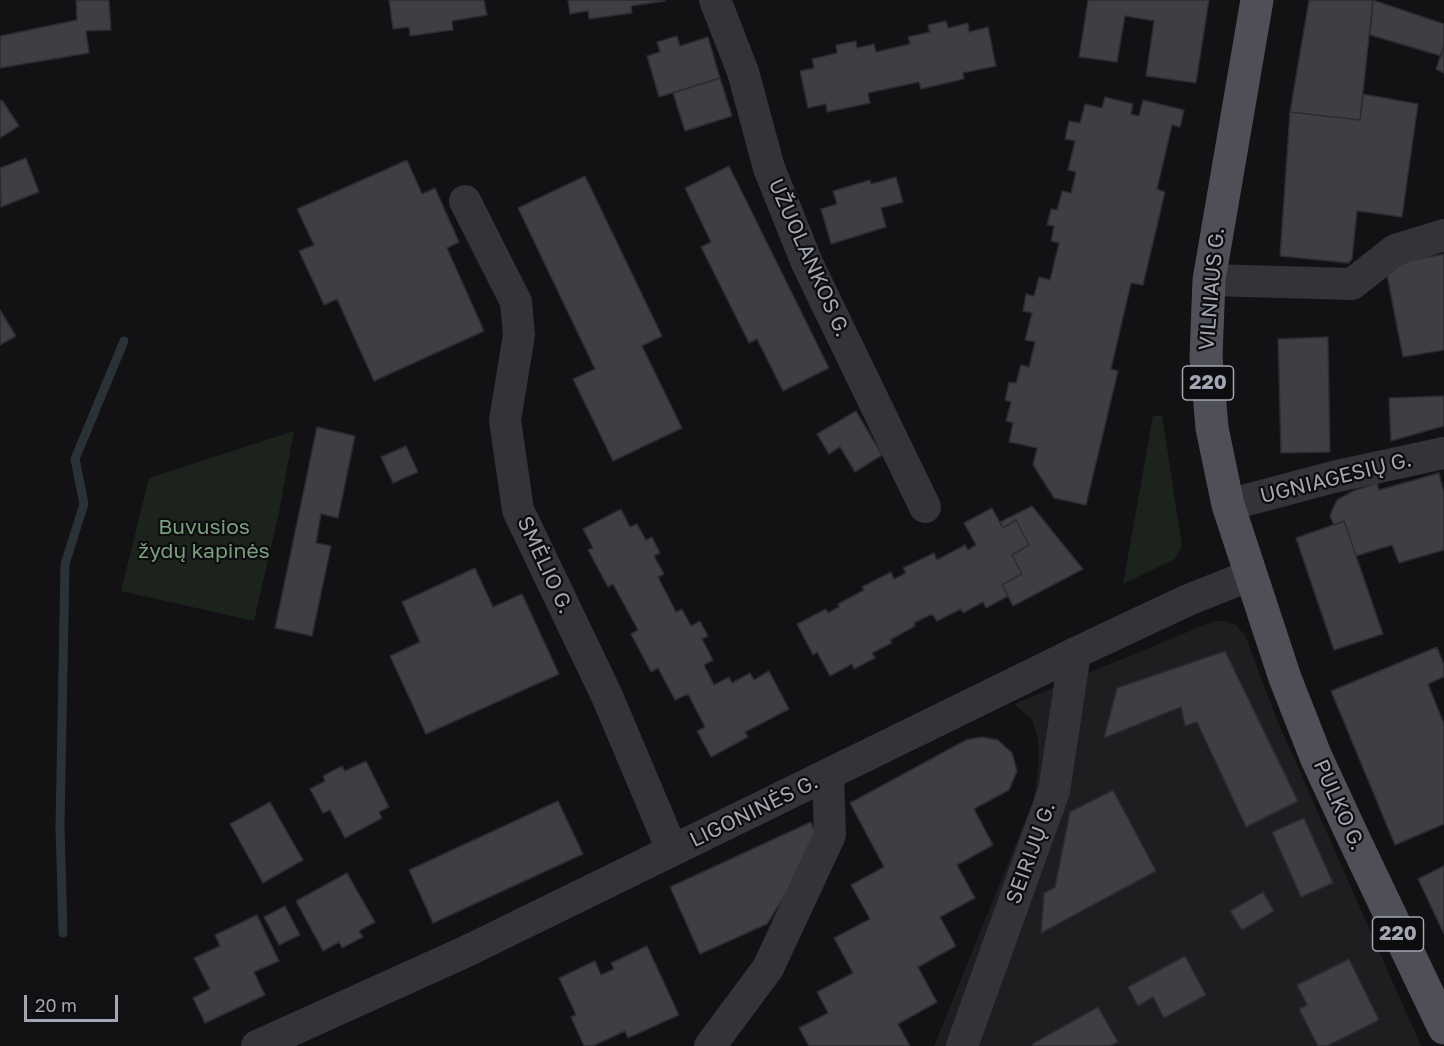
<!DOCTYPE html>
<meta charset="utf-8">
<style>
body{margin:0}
#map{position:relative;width:1444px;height:1046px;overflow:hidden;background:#121113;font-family:"Golos Text",sans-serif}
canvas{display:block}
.scale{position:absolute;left:24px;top:995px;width:94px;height:27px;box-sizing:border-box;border:3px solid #a3a7b4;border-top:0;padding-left:8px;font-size:18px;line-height:21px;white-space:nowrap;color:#a3a7b4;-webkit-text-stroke:4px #0d0c0e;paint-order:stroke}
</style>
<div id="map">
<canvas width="1444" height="1046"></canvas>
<div class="scale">20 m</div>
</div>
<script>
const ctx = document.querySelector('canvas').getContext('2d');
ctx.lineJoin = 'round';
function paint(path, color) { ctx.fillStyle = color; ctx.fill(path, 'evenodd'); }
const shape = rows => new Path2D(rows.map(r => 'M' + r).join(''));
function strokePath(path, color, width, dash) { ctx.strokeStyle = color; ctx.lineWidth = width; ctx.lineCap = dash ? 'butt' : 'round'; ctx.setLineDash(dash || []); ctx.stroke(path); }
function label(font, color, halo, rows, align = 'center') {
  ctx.font = font + ' "Golos Text",sans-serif'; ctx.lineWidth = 4.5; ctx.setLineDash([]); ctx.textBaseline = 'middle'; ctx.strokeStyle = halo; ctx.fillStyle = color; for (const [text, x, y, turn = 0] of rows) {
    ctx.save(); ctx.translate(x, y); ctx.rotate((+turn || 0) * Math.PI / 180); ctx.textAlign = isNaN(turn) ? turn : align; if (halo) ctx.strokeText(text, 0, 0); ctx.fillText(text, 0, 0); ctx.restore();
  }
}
const built = shape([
 [1214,621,1225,621,1236,625,1245,635,1275,715,1421,1046,934,1046,1034,799,1039,762,1038,739,1032,719,1014,704]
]);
const green = shape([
 [1162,415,1182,546,1175,559,1123,584,1153,416],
 [294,431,279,512,254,621,121,591,149,478]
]);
const stream = shape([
 [63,933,60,826,65,564,84,504,75,459,124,341]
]);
const building = shape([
 [76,0,109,0,111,30,86,31,89,53,0,68,0,36,77,20,76,0],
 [389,0,484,0,487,15,452,21,453,30,410,36,409,27,393,29,389,0],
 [568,0,664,0,665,1,631,6,632,13,589,19,588,11,570,14,568,0],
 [1088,0,1209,0,1196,83,1146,76,1154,21,1125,16,1117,62,1079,57,1088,0],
 [1309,0,1373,0,1360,120,1290,112,1309,0],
 [1373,0,1444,24,1444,45,1441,56,1370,35,1373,0],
 [946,21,948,28,968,23,969,32,988,27,996,66,963,73,964,79,921,89,919,82,868,93,870,103,827,112,826,104,808,108,800,71,814,68,812,59,837,53,836,45,856,41,857,48,874,44,876,52,910,44,908,37,930,32,928,25,946,21],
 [677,36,680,46,708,37,720,78,659,97,647,56,660,52,657,42,677,36],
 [1444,45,1444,73,1436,69,1444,45],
 [720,78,732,116,685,131,673,93,720,78],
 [1363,94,1418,104,1402,217,1357,211,1352,259,1348,263,1280,256,1290,112,1360,120,1363,94],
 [1105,97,1133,104,1131,114,1139,116,1143,100,1184,110,1180,127,1172,125,1157,189,1165,192,1143,285,1131,283,1111,369,1118,371,1086,505,1054,498,1033,465,1037,448,1009,442,1013,423,1006,421,1011,402,1005,400,1009,382,1016,383,1021,365,1029,367,1035,342,1025,340,1032,313,1023,311,1026,294,1034,296,1039,277,1050,280,1059,243,1051,241,1054,226,1047,225,1051,209,1057,210,1062,191,1071,193,1076,172,1068,170,1075,141,1065,139,1069,121,1080,123,1085,104,1102,108,1105,97],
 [2,100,19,126,0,138,0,101,2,100],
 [26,158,39,192,1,207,0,168,26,158],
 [407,160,422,194,435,188,459,242,447,248,484,331,374,381,337,299,324,305,299,251,314,245,297,209,407,160],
 [729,166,829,368,783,391,757,339,749,343,701,247,711,242,685,188,729,166],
 [585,176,662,336,642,346,682,428,613,461,573,379,595,369,518,208,585,176],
 [896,177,903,202,881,208,886,227,831,244,821,209,837,204,833,191,870,180,871,184,896,177],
 [1444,254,1444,350,1403,357,1385,265,1444,254],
 [0,310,16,336,0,345,0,310],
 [1328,337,1330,452,1281,453,1278,339,1328,337],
 [1444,396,1444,426,1391,441,1389,398,1444,396],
 [856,411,882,455,855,472,840,447,829,454,817,434,856,411],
 [317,427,355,436,338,518,321,514,316,543,331,546,312,636,275,628,317,427],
 [406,446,418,472,393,483,381,457,406,446],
 [1439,473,1444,493,1444,550,1399,563,1392,545,1356,556,1344,521,1334,525,1330,516,1333,508,1337,500,1353,491,1377,483,1379,490,1439,473],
 [1032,506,1083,569,1013,606,1002,585,1022,574,1012,555,1029,545,1016,520,1003,528,1000,522,1032,506],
 [992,508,1003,528,1016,520,1029,545,1012,555,1022,574,1002,585,1008,596,986,608,983,602,963,613,961,609,937,621,932,614,914,623,915,626,890,640,892,643,872,653,875,658,854,669,852,664,830,676,817,652,813,655,797,624,826,609,828,613,839,607,838,604,864,590,862,587,891,572,894,579,906,573,903,568,934,553,937,560,965,545,968,550,976,545,964,523,992,508],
 [621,509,630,527,637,524,646,540,652,537,660,553,654,556,664,574,658,577,676,612,682,609,691,626,700,621,708,636,702,639,713,660,704,665,714,685,729,677,732,683,750,673,754,680,769,671,789,709,745,732,748,737,711,757,697,731,705,727,688,694,675,700,658,668,651,672,631,634,638,630,613,584,608,587,588,550,593,548,583,529,621,509],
 [1344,521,1383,634,1334,650,1296,538,1344,521],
 [475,568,493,607,522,594,559,674,426,734,390,656,420,642,402,602,475,568],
 [1437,647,1444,665,1444,677,1428,684,1444,724,1444,824,1395,845,1331,691,1437,647],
 [1225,651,1298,801,1246,827,1197,722,1185,726,1181,707,1104,738,1117,688,1225,651],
 [982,737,998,740,1012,753,1017,771,1009,790,974,809,993,845,957,865,975,898,940,917,956,946,918,967,937,1002,898,1024,910,1046,809,1046,799,1028,828,1013,817,992,853,973,834,938,870,919,851,885,884,867,850,803,966,740,982,737],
 [366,761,389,807,379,812,382,818,345,838,330,810,323,813,310,789,325,781,323,776,342,766,345,771,366,761],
 [1113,790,1156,871,1041,933,1044,893,1055,887,1070,812,1113,790],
 [558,801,583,854,433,923,409,870,558,801],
 [270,802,303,860,263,883,230,824,270,802],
 [1304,818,1333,883,1301,897,1272,832,1304,818],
 [811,822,819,841,767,924,700,954,670,887,811,822],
 [1444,866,1444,934,1418,879,1444,866],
 [347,873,375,922,359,931,363,937,342,948,339,942,323,951,296,901,347,873],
 [1263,892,1274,911,1242,930,1230,911,1263,892],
 [285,906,300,935,279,945,264,917,285,906],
 [257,915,279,961,254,972,265,995,205,1023,193,998,210,989,194,958,220,946,215,935,257,915],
 [647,946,679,1015,628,1038,625,1031,593,1046,584,1046,571,1017,576,1015,559,978,595,961,601,975,614,969,611,963,647,946],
 [1185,956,1206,995,1164,1018,1153,997,1138,1006,1128,987,1185,956],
 [1349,959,1379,1020,1327,1046,1318,1046,1299,1009,1307,1005,1297,985,1349,959],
 [1098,1007,1118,1042,1110,1046,1033,1046,1032,1044,1098,1007]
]);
const minor = shape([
 [715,0,743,72,769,168,807,263,925,507],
 [465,201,516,302,519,335,505,420,518,510,607,696,672,850],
 [1209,280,1352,284,1395,250,1444,235],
 [1228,505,1333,477,1444,453],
 [257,1046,467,951,1088,647,1188,600,1251,575],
 [710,1046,768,968,830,835,828,776],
 [962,1046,1054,791,1075,653]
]);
const major = shape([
 [1257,0,1209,280,1206,357,1212,428,1228,505,1285,678,1316,757,1354,839,1444,1028]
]);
const shields = [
 [1208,383,51],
 [1398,934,51]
];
const shieldNames = [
 ["220",1208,383],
 ["220",1398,934]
];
const streetNames = [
 ["UŽUOLANKOS G.",809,258,66],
 ["VILNIAUS G.",1212,289,-85],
 ["UGNIAGESIŲ G.",1336,478,-14],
 ["SMĖLIO G.",545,565,65],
 ["PULKO G.",1339,805,66],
 ["LIGONINĖS G.",754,811,-26],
 ["SEIRIJŲ G.",1031,853,-70]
];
const parkNames = [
 ["Buvusios",204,527],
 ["žydų kapinės",204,551]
];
paint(built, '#1e1d20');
paint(green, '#1c231d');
strokePath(stream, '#2a3238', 9);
paint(building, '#3e3e43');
strokePath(building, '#2c2b2f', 1.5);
strokePath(minor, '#333338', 32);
strokePath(major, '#4f5057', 33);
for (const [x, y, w] of shields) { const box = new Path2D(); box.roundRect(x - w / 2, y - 17, w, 34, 4.5); ctx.fillStyle = '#0d0c0e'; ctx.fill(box); strokePath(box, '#a3a7b4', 1.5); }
label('bold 20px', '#a3a7b4', null, shieldNames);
label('21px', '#a3a7b4', '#0d0c0e', streetNames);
label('21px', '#7a9f7d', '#0d0c0e', parkNames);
</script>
